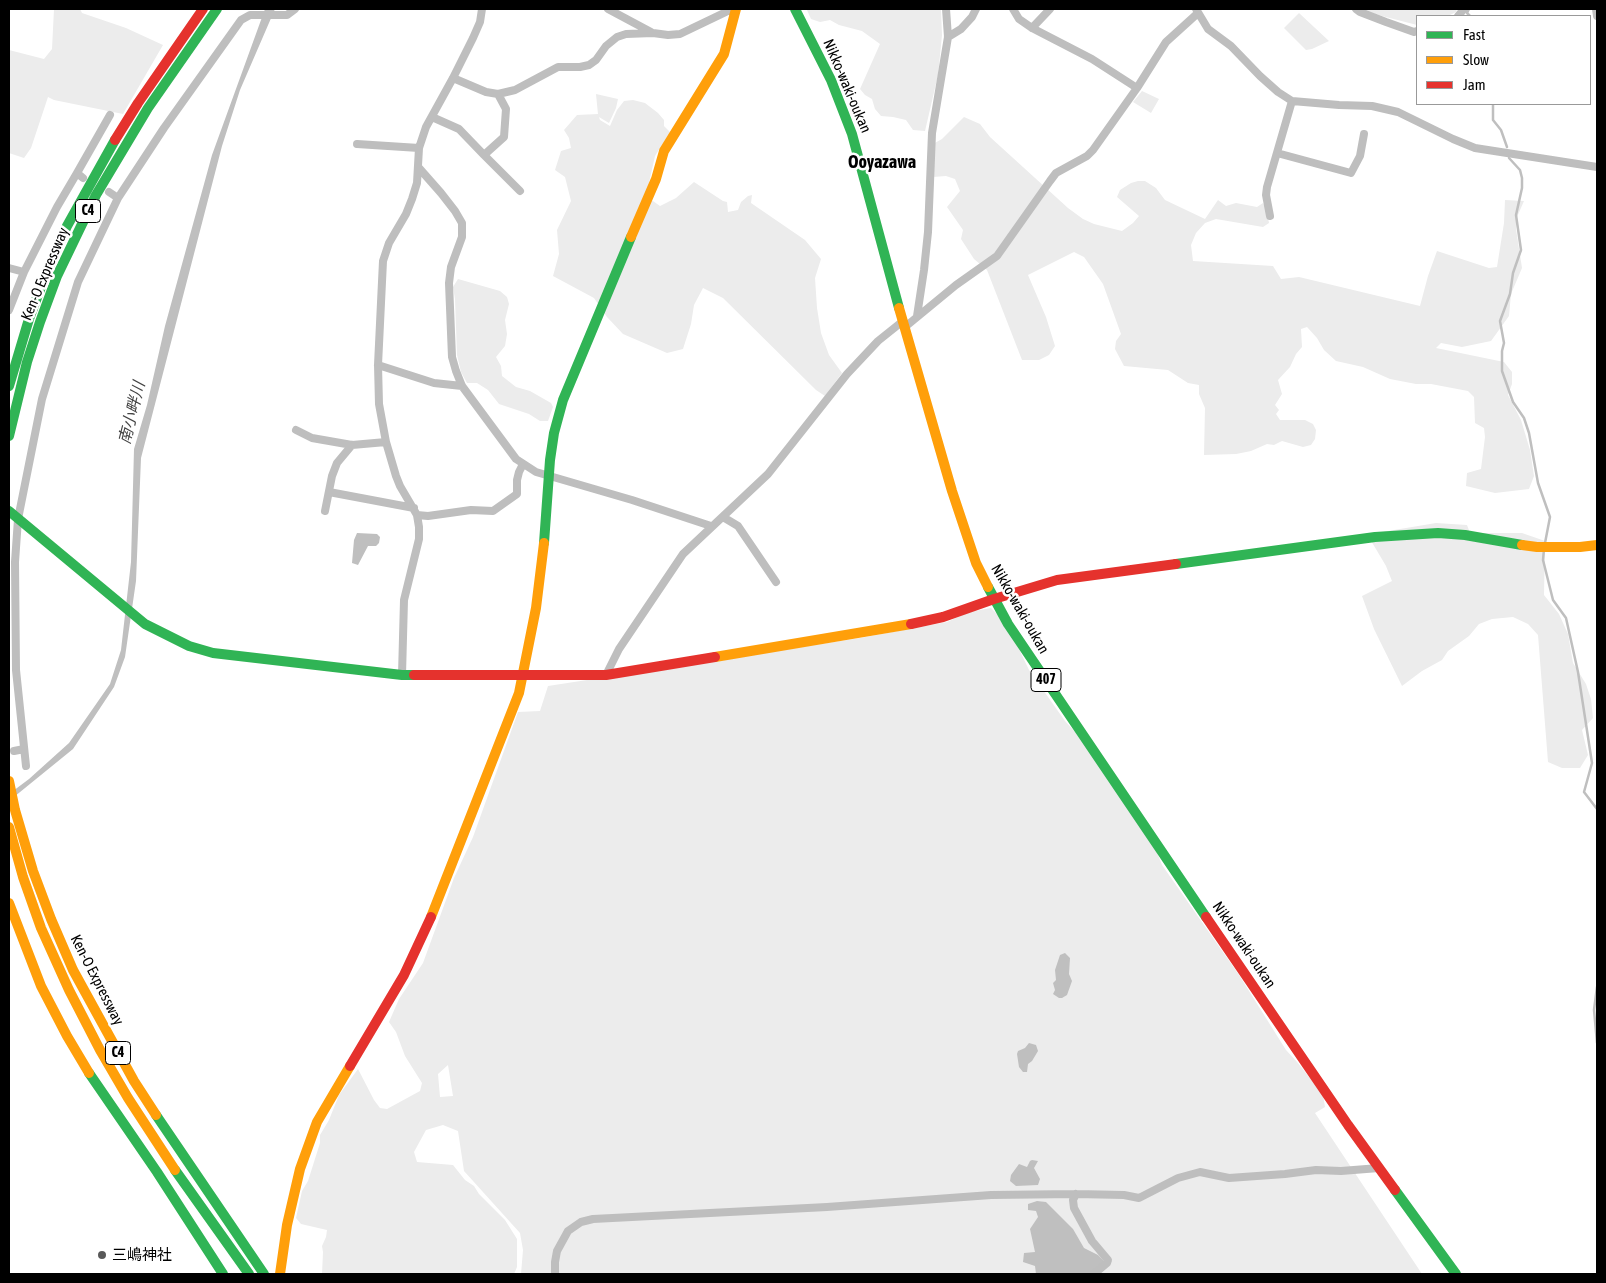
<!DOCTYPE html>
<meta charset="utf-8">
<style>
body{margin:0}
#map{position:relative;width:1606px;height:1283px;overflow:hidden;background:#fff;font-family:"Asap Condensed",sans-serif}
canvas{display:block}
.frame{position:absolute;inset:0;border:10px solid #000;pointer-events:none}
.legend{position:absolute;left:1416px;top:15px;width:175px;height:90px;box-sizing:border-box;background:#fff;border:1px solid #999;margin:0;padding:6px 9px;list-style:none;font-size:15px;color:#000}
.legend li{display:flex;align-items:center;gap:10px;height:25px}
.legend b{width:25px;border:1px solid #999}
</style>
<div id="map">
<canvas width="1606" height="1283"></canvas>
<div class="frame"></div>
<ul class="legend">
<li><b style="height:6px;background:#30b455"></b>Fast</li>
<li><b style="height:6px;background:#ff9f0a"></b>Slow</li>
<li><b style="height:6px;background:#e5322d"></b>Jam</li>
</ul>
</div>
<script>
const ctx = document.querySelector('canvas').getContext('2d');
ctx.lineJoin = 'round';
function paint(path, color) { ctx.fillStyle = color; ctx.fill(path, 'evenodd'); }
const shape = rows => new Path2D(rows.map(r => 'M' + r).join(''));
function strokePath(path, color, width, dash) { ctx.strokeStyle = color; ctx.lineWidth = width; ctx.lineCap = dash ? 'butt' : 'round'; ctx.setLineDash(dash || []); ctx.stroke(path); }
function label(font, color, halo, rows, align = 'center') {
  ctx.font = font + ' "Asap Condensed","Noto Sans JP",sans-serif'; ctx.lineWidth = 5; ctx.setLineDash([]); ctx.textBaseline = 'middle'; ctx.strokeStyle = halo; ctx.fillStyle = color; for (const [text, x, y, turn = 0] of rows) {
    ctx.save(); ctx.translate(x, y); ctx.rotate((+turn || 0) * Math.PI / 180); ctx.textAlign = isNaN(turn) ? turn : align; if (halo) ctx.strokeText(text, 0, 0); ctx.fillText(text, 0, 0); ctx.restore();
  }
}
const green = shape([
 [54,9,80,9,82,13,126,28,163,45,123,114,54,100,48,97,31,148,24,158,9,153,9,50,44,59,52,49],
 [809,9,941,9,942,35,938,75,925,131,913,130,906,120,893,117,881,116,875,109,872,99,865,95,860,89,880,44,862,31,839,25,830,20,820,22,811,19,807,10],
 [1360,9,1457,9,1456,12,1448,16,1417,16,1417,25,1382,16],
 [1299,13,1329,41,1312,49,1306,50,1284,28],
 [1142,91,1159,99,1151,113,1133,102],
 [596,94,618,99,616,108,609,123,599,117,600,120,610,126,617,110,624,101,633,100,645,103,658,113,664,120,664,126,670,132,655,156,646,196,660,206,676,198,694,182,723,201,727,202,728,212,738,210,741,202,748,196,752,195,751,203,805,240,821,259,815,278,817,308,821,333,829,355,842,373,825,396,816,390,723,298,703,288,694,305,691,324,683,349,667,353,623,334,607,317,594,298,553,276,559,254,557,230,571,201,565,177,555,170,561,151,571,148,569,138,564,130,577,115,598,114],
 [964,117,980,124,990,137,1068,208,1083,219,1094,224,1122,231,1133,223,1139,216,1117,197,1120,190,1131,183,1138,181,1145,181,1156,188,1165,200,1205,219,1218,200,1226,206,1236,203,1257,207,1263,203,1266,208,1269,223,1263,227,1216,219,1205,223,1196,233,1191,245,1193,261,1273,266,1281,279,1299,277,1420,306,1428,276,1437,251,1489,268,1497,267,1504,223,1505,200,1524,201,1517,217,1516,229,1522,268,1511,294,1509,316,1491,341,1462,347,1441,343,1436,348,1504,362,1512,372,1512,384,1508,395,1521,420,1530,450,1534,476,1529,489,1495,493,1466,486,1467,473,1481,469,1485,437,1484,428,1475,423,1474,397,1468,391,1431,384,1416,384,1390,379,1363,367,1336,361,1324,350,1317,338,1307,327,1301,329,1302,347,1296,354,1290,367,1278,380,1282,394,1275,405,1279,410,1276,414,1280,420,1305,420,1313,424,1316,430,1315,439,1311,445,1303,447,1282,441,1274,445,1267,444,1251,451,1236,454,1204,455,1205,408,1199,394,1199,385,1188,383,1168,370,1124,366,1115,349,1116,341,1121,334,1103,284,1084,257,1074,252,1028,275,1046,317,1055,346,1049,355,1039,360,1022,360,987,270,974,259,961,239,963,230,947,207,960,191,955,179,946,176,933,177,933,144,942,139],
 [458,279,500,291,507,297,509,304,505,320,507,334,505,346,496,357,501,366,502,376,516,387,530,391,551,403,553,407,548,421,540,421,529,414,499,404,488,390,477,383,467,383,461,372,457,355,455,299,453,287],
 [1436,523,1467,525,1470,533,1522,533,1545,541,1544,595,1559,614,1568,634,1573,663,1586,684,1591,699,1593,718,1582,730,1588,755,1580,768,1562,768,1548,762,1538,635,1528,624,1513,617,1492,619,1479,624,1469,636,1448,651,1442,660,1422,671,1402,686,1374,629,1362,596,1392,581,1386,566,1370,539,1376,533],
 [991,608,1000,617,1017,645,1029,670,1065,721,1078,735,1156,850,1162,865,1239,975,1286,1050,1298,1063,1323,1095,1325,1107,1315,1113,1422,1274,521,1274,523,1250,520,1233,464,1171,458,1131,443,1125,426,1130,414,1152,417,1162,453,1165,465,1180,474,1186,479,1194,505,1220,517,1239,517,1267,514,1274,322,1274,323,1252,322,1246,326,1237,327,1230,301,1224,296,1218,302,1191,308,1181,320,1143,320,1135,329,1120,339,1095,358,1069,374,1100,380,1108,387,1109,420,1091,422,1083,405,1056,396,1032,389,1022,399,999,423,963,454,878,473,837,518,712,540,711,548,686,860,638,947,622,969,612],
 [448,1065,453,1096,440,1097,438,1074]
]);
const water = shape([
 [265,9,275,9,240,90,222,146,141,458,136,581,125,657,114,687,73,749,9,801,9,794,29,779,69,743,110,684,121,650,131,562,134,449,147,405,165,326,212,155],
 [357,533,377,534,380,537,379,543,376,546,368,546,358,565,352,563,354,540],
 [1065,953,1070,958,1069,974,1072,981,1067,995,1062,998,1059,998,1053,994,1055,990,1053,983,1056,980,1055,970,1060,955],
 [1029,1043,1036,1045,1038,1051,1032,1061,1028,1064,1027,1072,1023,1072,1019,1067,1017,1054,1018,1051,1025,1048],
 [1032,1160,1038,1161,1034,1168,1040,1179,1038,1185,1016,1186,1010,1181,1011,1175,1019,1164,1027,1167,1030,1161],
 [1037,1201,1046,1202,1073,1229,1084,1248,1098,1255,1106,1263,1092,1274,1036,1274,1035,1266,1023,1262,1024,1253,1035,1252,1030,1229,1038,1217,1036,1211,1028,1210,1028,1204]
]);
const stream = shape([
 [1469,9,1467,13,1470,16],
 [1493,104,1493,120,1501,130,1507,147],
 [1509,158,1520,170,1522,178,1522,188,1516,215,1521,250,1513,273,1510,294,1500,321,1504,343,1502,351,1502,371,1513,402,1524,418,1529,433,1538,483,1550,517,1545,543],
 [1544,549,1543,560,1553,600,1566,618,1578,672,1592,763,1584,792,1597,809],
 [1597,987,1594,1010,1597,1043]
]);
const street = shape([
 [608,9,651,32],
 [1013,9,1019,19,1032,28,1092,59,1137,88],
 [1196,9,1208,29,1231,46,1260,76,1278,92,1292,101,1339,105,1372,106,1398,112,1453,139,1475,148,1597,167],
 [1356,9,1360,12,1386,22,1414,32,1417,31],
 [1596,9,1597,16],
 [1458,16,1464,9],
 [1032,28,1050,9],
 [948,37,961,29,972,17,976,9],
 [453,78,486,92,498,94,515,90,558,67,580,67,589,65,596,60,606,46,617,37,626,34,653,33,668,35,680,34,728,11,735,11],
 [432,117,459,129,484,155,504,137,506,109,498,94],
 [357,144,419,148],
 [1277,153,1351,173,1360,156,1364,134],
 [484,155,520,191],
 [419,168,441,193,455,211,462,223,462,237,451,267,449,283,452,357,456,371,462,386,516,459,536,472,632,500,711,526],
 [77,173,110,115],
 [109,192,118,198],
 [1270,216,1266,195,1267,187,1292,101],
 [9,268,24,272],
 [9,310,24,272,57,207,77,173,83,178],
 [917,316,924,270,928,232,932,133,948,37,946,9],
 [905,327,956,285,997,256,1050,181,1056,173,1087,156,1093,150,1137,88,1166,42,1198,13],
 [378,365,434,383,462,386],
 [296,430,312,438,352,445,386,442],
 [329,492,414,508],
 [325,511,332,476,337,463,352,445],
 [417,515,428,516,471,510,493,511,517,494,517,480,519,472,523,464],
 [723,517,738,526,776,582],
 [402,675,404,600,419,539,419,527,417,515,400,486,396,476,386,442,379,404,378,365,383,261,389,243,406,214,412,199,417,183,419,148,426,127,453,78,473,38,480,22,482,9],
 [606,675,619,649,683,554,768,474,847,374,878,341,903,321],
 [14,751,24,749],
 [26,766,16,670,15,562,18,519,42,399,78,282,118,198,164,128,241,20,250,15,287,15,295,9],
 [1076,1194,1073,1200,1074,1208,1092,1241,1108,1260,1107,1263,1094,1274],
 [555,1274,555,1262,557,1251,568,1231,581,1222,593,1219,827,1207,991,1195,1076,1194,1124,1195,1139,1198,1178,1178,1200,1172,1229,1178,1285,1174,1316,1170,1341,1171,1379,1168]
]);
const fast = shape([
 [795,9,831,80,852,134,899,308],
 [9,386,29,319,47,271,67,226,115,140],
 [9,436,27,362,40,322,57,276,96,195,148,108,217,9],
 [9,511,145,624,189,646,213,653,402,675,414,675],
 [544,543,550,460,554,433,563,400,631,237],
 [1176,564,1375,537,1438,533,1465,535,1522,545],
 [988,587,1008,624,1206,917],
 [89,1073,157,1172,223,1274],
 [156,1115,264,1274],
 [175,1170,249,1274],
 [1395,1190,1456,1274]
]);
const slow = shape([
 [631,237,656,179,664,151,724,54,736,9],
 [899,308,952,491,976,563,988,587],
 [1522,545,1537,547,1580,547,1597,545],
 [715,657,911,624],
 [9,781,15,810,33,871,51,919,73,970,134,1081,156,1115],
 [9,827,23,877,41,928,69,990,100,1050,128,1098,175,1170],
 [9,903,41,986,67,1036,89,1073],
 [431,917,519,693,536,608,544,543],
 [280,1274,287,1225,300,1169,317,1122,350,1066]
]);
const jam = shape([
 [115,140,138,103,203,9],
 [911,624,943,617,994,599,1057,580,1176,564],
 [414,675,606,675,715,657],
 [1206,917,1348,1125,1395,1190],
 [350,1066,404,975,431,917]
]);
const markers = [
 [102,1255,5,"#595959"]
];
const shields = [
 [88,211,25],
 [1046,680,30],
 [118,1053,25]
];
const shieldNames = [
 ["C4",88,211],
 ["407",1046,680],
 ["C4",118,1053]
];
const streetNames = [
 ["Nikko-waki-oukan",847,86,67],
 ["Ken-O Expressway",45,274,-67],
 ["Nikko-waki-oukan",1020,609,60],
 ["Nikko-waki-oukan",1244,945,56],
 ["Ken-O Expressway",97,980,63]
];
const poiNames = [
 ["三嶋神社",112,1255]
];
const waterNames = [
 ["南小畔川",132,413,-76]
];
const quarterNames = [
 ["Ooyazawa",882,162]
];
paint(green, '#ececec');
paint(water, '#bfbfbf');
strokePath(stream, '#bfbfbf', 2.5);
strokePath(street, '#bebebe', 8);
strokePath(fast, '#30b455', 10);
strokePath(slow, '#ff9f0a', 10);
strokePath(jam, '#e5322d', 10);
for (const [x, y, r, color] of markers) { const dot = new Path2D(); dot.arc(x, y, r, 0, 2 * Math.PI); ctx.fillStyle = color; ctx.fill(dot); strokePath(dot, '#fff', 2); }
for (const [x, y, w] of shields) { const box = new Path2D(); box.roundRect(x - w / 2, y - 11.5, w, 23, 4); ctx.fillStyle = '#fff'; ctx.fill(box); strokePath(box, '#000', 1); }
label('bold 14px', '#000', null, shieldNames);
label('15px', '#000', '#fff', streetNames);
label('15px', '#000', '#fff', poiNames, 'left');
label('italic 16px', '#444', '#fff', waterNames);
label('bold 18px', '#000', '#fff', quarterNames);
</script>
